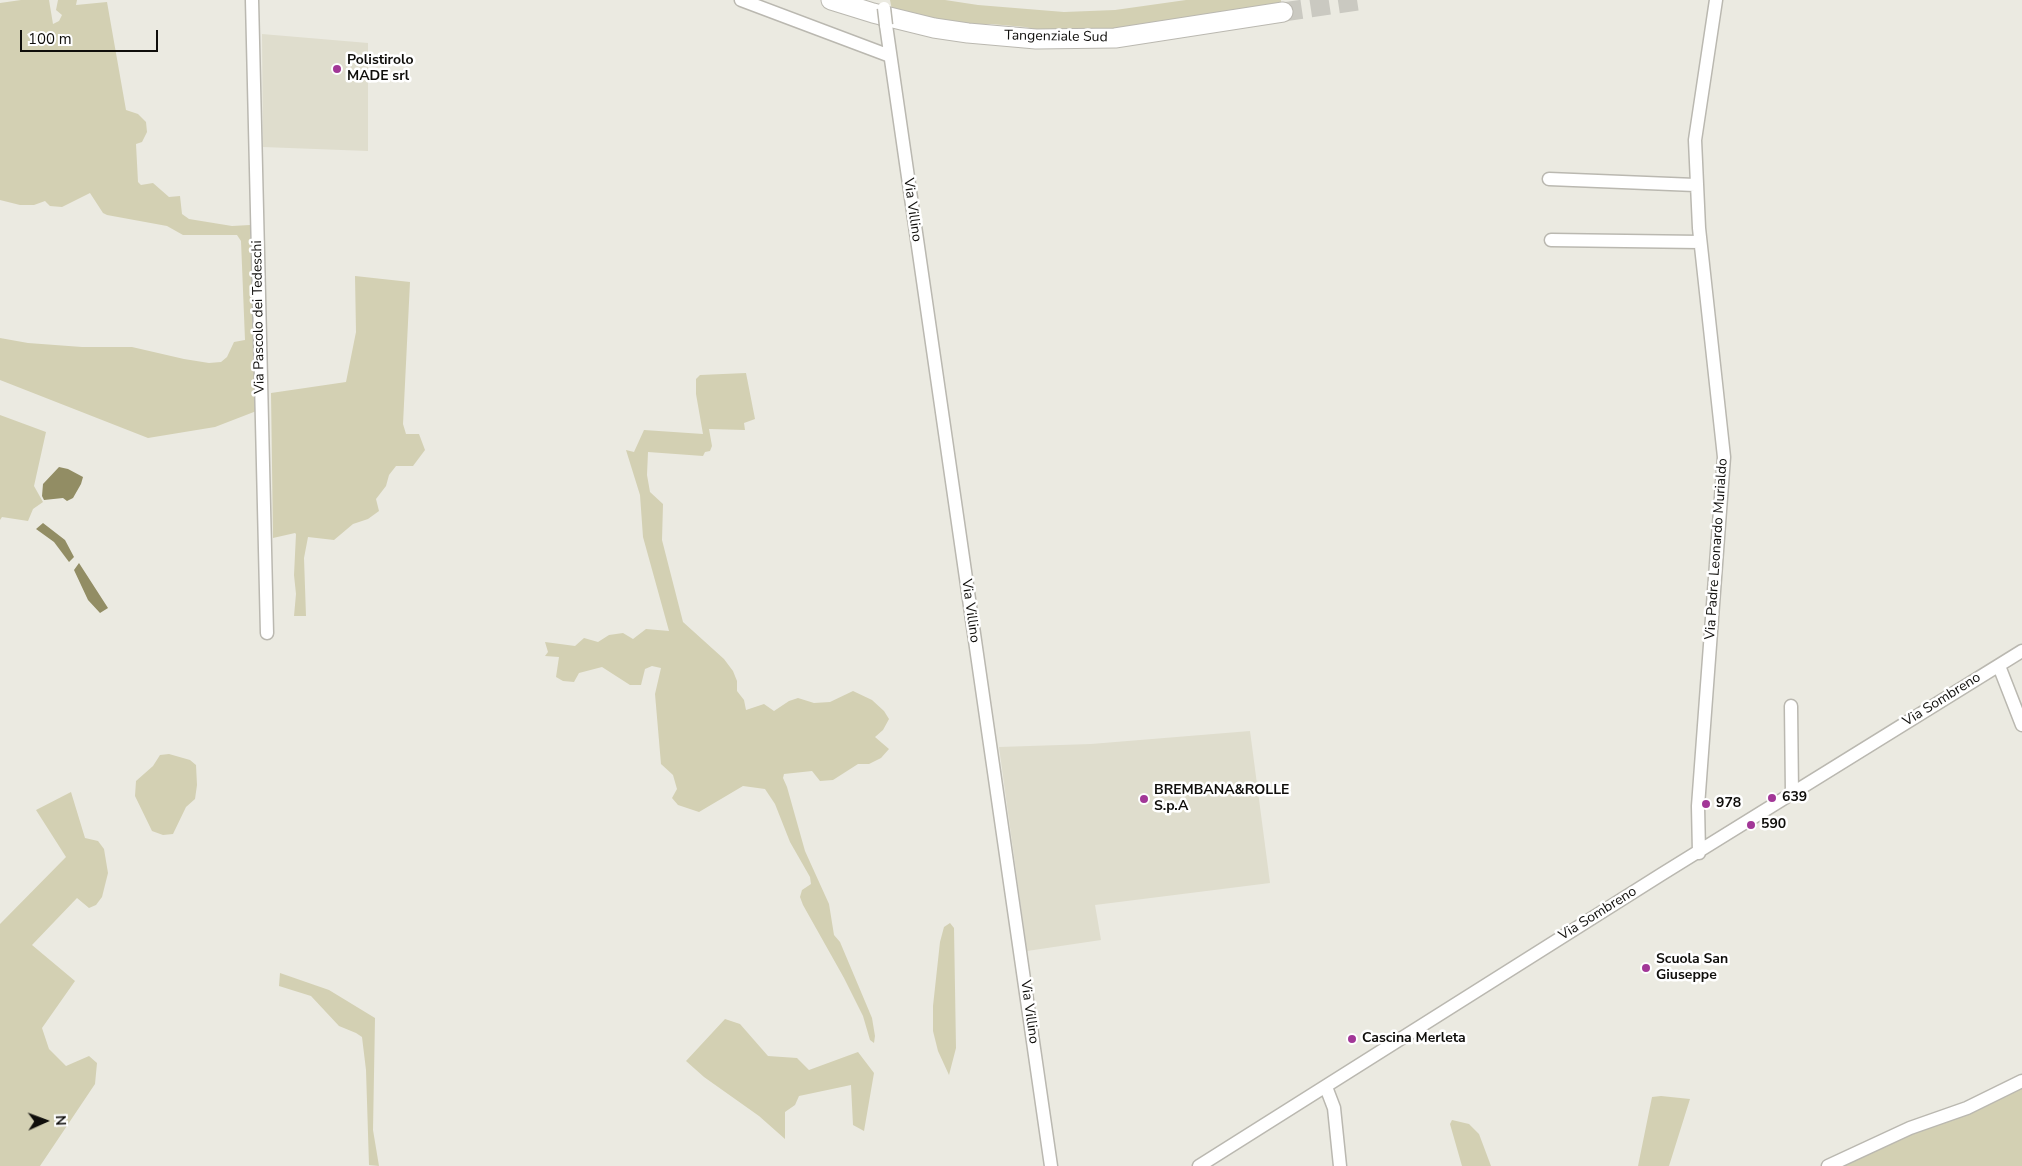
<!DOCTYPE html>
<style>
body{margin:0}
#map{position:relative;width:2022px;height:1166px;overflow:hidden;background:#ebeae1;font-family:"Nunito Sans",sans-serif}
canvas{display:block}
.north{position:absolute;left:20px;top:1096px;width:50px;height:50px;-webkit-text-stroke:4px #fff;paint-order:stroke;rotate:88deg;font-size:14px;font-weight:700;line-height:20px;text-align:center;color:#0f0e0b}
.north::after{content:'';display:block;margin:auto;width:18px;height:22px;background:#0f0e0b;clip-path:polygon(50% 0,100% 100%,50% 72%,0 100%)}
.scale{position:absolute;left:20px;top:30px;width:138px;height:22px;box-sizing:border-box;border:2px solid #0f0e0b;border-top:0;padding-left:6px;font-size:15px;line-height:18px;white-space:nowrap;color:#0f0e0b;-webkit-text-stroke:4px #fff;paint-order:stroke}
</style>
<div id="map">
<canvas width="2022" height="1166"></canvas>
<div class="north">N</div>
<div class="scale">100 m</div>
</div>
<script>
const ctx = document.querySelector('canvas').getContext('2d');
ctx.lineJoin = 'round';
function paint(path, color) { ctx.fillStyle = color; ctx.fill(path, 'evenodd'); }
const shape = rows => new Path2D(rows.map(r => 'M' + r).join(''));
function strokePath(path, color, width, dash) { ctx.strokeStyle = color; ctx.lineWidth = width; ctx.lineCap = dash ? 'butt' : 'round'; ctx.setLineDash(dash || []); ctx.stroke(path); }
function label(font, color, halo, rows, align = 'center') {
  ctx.font = font + ' "Nunito Sans",sans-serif'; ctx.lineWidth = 5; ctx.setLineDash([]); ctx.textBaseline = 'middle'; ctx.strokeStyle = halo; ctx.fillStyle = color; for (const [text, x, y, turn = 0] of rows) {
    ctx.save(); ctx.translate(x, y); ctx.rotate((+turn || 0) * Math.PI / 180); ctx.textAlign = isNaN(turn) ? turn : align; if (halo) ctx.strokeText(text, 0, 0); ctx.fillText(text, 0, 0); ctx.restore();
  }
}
const built = shape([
 [262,34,368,43,368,151,263,147],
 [1250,731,1270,883,1095,905,1101,940,1027,951,999,747,1091,744]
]);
const green = shape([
 [21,0,49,0,53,24,59,21,62,15,56,10,58,0,77,0,76,5,107,2,126,110,138,114,146,122,147,132,142,142,136,144,138,182,141,185,153,183,169,197,180,196,182,214,189,219,232,226,250,225,253,344,259,410,215,427,148,438,0,380,0,338,28,343,82,347,132,347,184,359,209,363,221,362,227,357,234,342,245,340,241,241,237,235,183,235,167,226,107,215,103,213,90,193,62,207,50,206,45,201,34,205,20,205,0,200,0,3],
 [890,0,945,0,978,5,1064,12,1115,10,1186,0,1281,0,1281,5,1127,29,1053,33,1025,27,991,24,965,25,892,10],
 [355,276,410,282,403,424,406,434,419,434,425,450,413,466,396,466,389,475,386,486,376,499,379,511,368,519,353,524,334,540,308,537,304,558,306,616,294,616,296,594,294,575,296,534,295,533,273,538,271,393,346,382,356,332],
 [746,373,755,419,744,423,745,430,709,429,712,446,710,451,705,452,703,456,648,452,647,475,650,492,663,504,662,540,683,622,724,659,733,671,737,681,737,691,744,700,746,710,764,704,774,711,789,701,798,698,814,703,830,702,853,691,872,700,884,711,889,719,883,730,875,737,889,749,881,758,869,764,858,764,833,780,820,781,812,771,784,774,783,778,787,787,805,851,829,904,834,935,840,942,872,1018,875,1036,874,1043,870,1040,863,1016,844,978,803,905,800,897,802,890,811,884,810,877,790,842,775,804,765,789,743,786,699,812,678,805,672,798,677,789,673,775,661,764,655,694,661,668,652,666,645,669,641,685,630,685,602,667,579,673,574,682,563,681,556,677,559,657,545,656,548,652,545,642,575,646,584,638,598,642,609,635,623,633,633,639,646,629,669,631,643,537,640,495,626,450,634,452,644,430,703,434,696,394,696,379,700,375],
 [0,415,46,432,34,486,43,502,33,509,28,521,2,517,0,520],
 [169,754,190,760,196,765,197,785,195,799,186,807,173,834,163,835,152,831,135,796,136,781,153,766,160,755],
 [71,792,85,838,98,841,104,849,108,873,102,897,96,905,89,908,77,898,32,945,75,981,42,1028,49,1049,66,1066,89,1056,97,1063,95,1084,40,1166,0,1166,0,924,66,857,36,810],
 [950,923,954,928,956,1048,949,1075,938,1051,933,1031,933,1006,940,942,944,927],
 [280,973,329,990,375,1018,373,1130,379,1166,369,1165,366,1070,362,1037,356,1033,339,1026,311,996,279,986],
 [725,1019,740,1024,768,1056,797,1058,809,1070,858,1052,874,1073,864,1131,853,1125,851,1085,799,1096,795,1105,785,1112,785,1139,759,1116,704,1077,686,1061],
 [2022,1087,2022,1166,1839,1166,1855,1157],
 [1661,1096,1690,1099,1669,1166,1638,1166,1652,1097],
 [1452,1120,1469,1124,1479,1134,1491,1166,1462,1166,1450,1124]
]);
const water = shape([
 [59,467,68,469,83,477,81,484,73,498,67,501,63,498,44,500,42,496,43,484],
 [43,523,65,540,74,557,69,562,54,542,36,529],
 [79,563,108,608,100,613,88,600,74,570]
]);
const highwayTunnel = shape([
 [1283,12,1365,0]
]);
const minor = shape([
 [252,0,267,633],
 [741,0,890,56],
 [886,25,1051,1166],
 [1549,179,1695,185],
 [1551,240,1700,242],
 [1999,666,2022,725],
 [1791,706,1792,794],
 [1699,853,1698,806,1724,457,1699,228,1695,140,1716,0],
 [1326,1087,1334,1108,1340,1166],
 [1199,1166,1662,874,2022,651],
 [1828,1166,1910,1128,1967,1108,2022,1081]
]);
const highway = shape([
 [831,0,873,13,934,28,968,33,1036,39,1115,38,1283,12]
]);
const minorBridge = shape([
 [884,8,886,25]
]);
const markers = [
 [337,69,5,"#a23797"],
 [1772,798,5,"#a23797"],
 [1144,799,5,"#a23797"],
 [1706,804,5,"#a23797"],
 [1751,825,5,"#a23797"],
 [1646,968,5,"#a23797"],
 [1352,1039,5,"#a23797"]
];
const streetNames = [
 ["Tangenziale Sud",1056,37,1],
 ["Via Villino",912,210,82],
 ["Via Pascolo dei Tedeschi",259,317,-91],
 ["Via Padre Leonardo Murialdo",1717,549,-86],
 ["Via Villino",970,611,82],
 ["Via Sombreno",1942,700,-32],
 ["Via Sombreno",1598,914,-32],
 ["Via Villino",1029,1012,82]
];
const poiNames = [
 ["Polistirolo",347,61],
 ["MADE srl",347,77],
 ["BREMBANA&ROLLE",1154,791],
 ["S.p.A",1154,807],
 ["639",1782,798],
 ["978",1716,804],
 ["590",1761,825],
 ["Scuola San",1656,960],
 ["Giuseppe",1656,976],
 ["Cascina Merleta",1362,1039]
];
paint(built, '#dfddcd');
paint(green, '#d3d0b3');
paint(water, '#928d64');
strokePath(highwayTunnel, '#cac9c1', 19, [19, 9]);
strokePath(minor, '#bab8b0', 15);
strokePath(highway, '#bab8b0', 21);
strokePath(minor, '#fff', 12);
strokePath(highway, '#fff', 19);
strokePath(minorBridge, '#bab8b0', 15, []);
strokePath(minorBridge, '#fff', 12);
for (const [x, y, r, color] of markers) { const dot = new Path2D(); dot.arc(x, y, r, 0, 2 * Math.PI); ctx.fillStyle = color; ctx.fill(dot); strokePath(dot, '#fff', 2); }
label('14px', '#0f0e0b', '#fff', streetNames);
label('bold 14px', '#0f0e0b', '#fff', poiNames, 'left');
</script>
